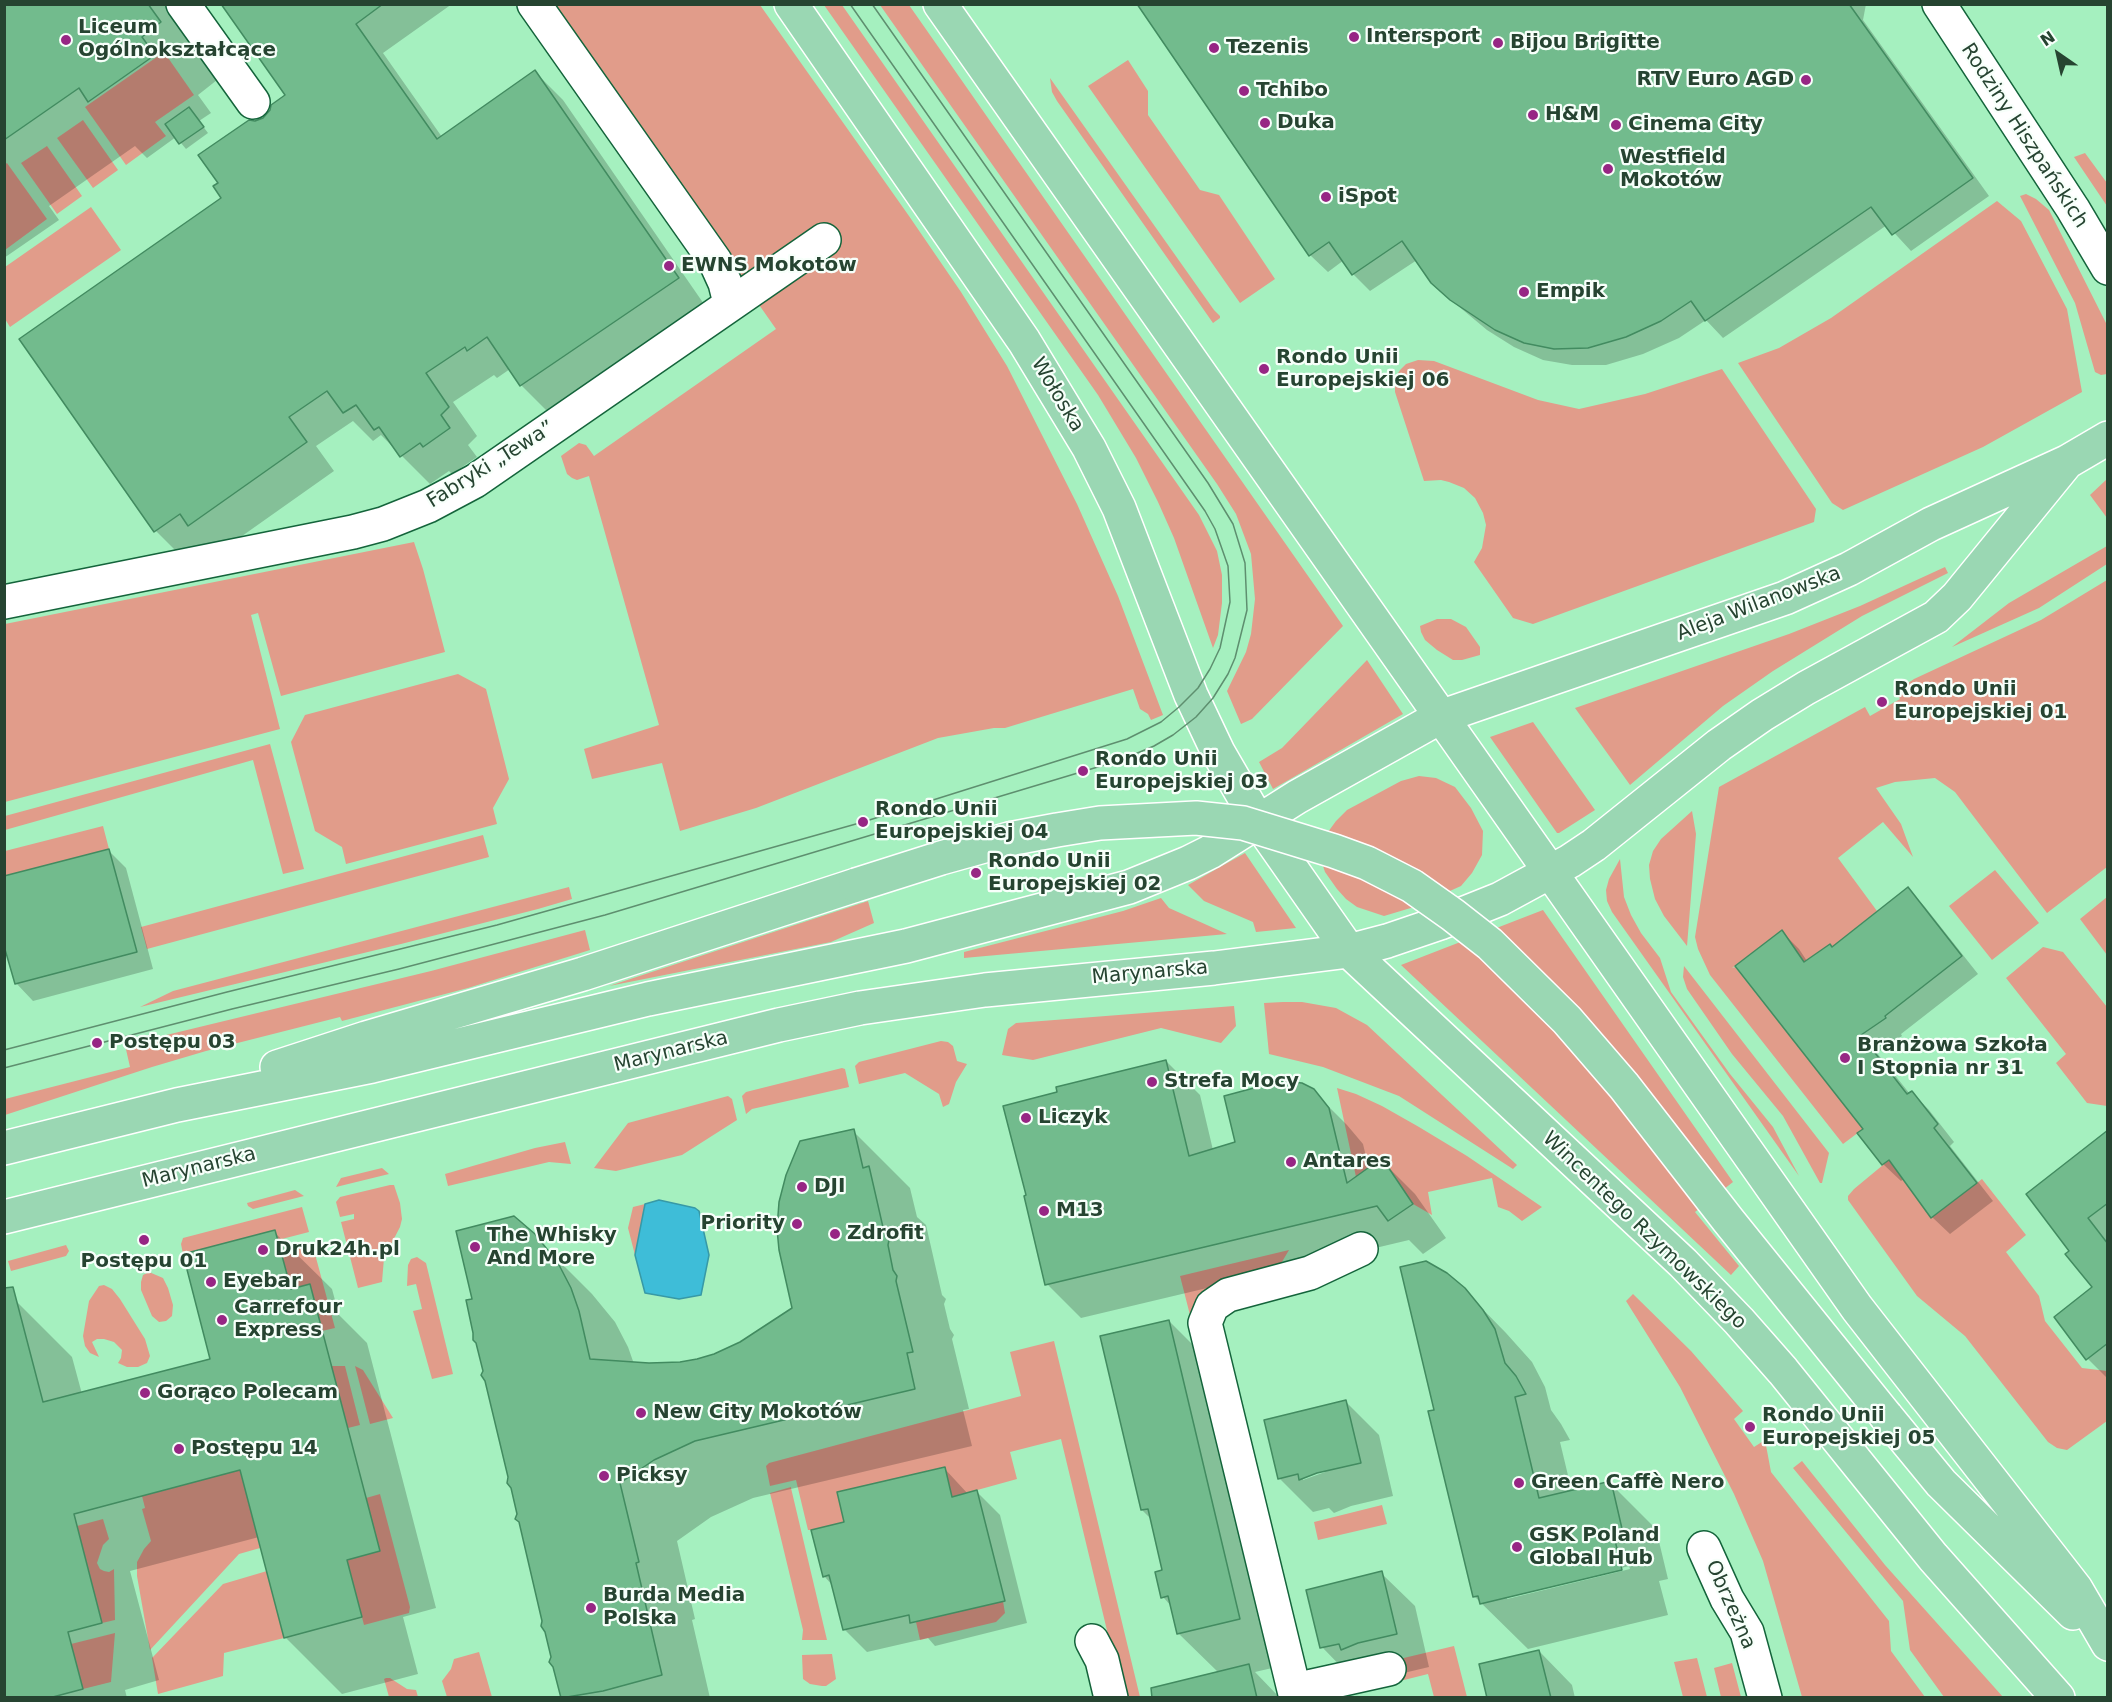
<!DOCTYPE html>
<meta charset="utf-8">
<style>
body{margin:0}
#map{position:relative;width:2112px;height:1702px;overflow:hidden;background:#a5f0bf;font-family:"DejaVu Sans",sans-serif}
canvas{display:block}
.frame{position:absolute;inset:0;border:6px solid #264431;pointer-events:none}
.north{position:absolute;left:2028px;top:24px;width:60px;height:60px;-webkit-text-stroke:4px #f7fffa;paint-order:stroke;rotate:326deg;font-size:16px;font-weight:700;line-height:24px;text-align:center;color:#264431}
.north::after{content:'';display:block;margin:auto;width:21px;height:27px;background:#264431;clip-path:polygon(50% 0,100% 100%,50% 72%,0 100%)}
</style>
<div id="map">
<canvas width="2112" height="1702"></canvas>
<div class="frame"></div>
<div class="north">N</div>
</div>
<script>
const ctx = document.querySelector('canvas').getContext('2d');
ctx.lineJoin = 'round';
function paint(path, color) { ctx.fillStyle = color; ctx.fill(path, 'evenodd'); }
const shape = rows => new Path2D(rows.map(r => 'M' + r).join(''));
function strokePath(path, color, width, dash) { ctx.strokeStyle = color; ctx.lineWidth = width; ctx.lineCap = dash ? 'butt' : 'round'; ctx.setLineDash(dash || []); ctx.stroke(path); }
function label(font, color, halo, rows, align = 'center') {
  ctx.font = font + ' "DejaVu Sans",sans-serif'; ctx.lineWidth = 4.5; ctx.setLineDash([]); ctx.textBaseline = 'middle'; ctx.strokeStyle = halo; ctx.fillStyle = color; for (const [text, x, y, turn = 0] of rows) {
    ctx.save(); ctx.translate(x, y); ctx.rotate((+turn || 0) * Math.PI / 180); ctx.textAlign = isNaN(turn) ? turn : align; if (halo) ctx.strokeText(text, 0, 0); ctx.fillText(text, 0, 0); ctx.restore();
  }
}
const green = shape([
 [549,5,760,5,909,216,961,292,1007,366,1077,504,1118,596,1163,715,1151,720,1148,714,1140,709,1133,689,1005,728,994,728,938,738,756,808,680,831,662,763,592,779,584,749,659,725,589,476,577,480,572,478,567,474,561,456,579,443,586,445,594,456,776,329],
 [824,5,842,5,1199,515,1217,551,1222,575,1222,603,1218,635,1213,648,1174,538,1158,502,1136,458,1098,395],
 [880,5,909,5,1343,626,1252,719,1241,724,1227,691,1246,652,1251,634,1255,599,1251,554,1236,514,1217,484],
 [164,52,194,95,155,122,166,136,126,165,85,107],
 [1128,60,1148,91,1148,115,1200,190,1219,195,1275,279,1240,303,1088,86],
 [1050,78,1214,310,1220,316,1220,318,1213,323,1057,101,1052,92],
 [83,120,118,170,93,188,57,138],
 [47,146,82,196,57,214,21,163],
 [2085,153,2107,183,2107,206,2074,157],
 [7,163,47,219,5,250,4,165],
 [2026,194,2036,199,2049,210,2107,325,2107,374,2101,375,2095,372,2075,303,2020,196],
 [1997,201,2021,221,2067,309,2082,392,1983,447,1843,510,1832,503,1738,363,1779,348,1831,318],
 [91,207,121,250,10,327,5,319,5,267],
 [1418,360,1434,361,1538,400,1579,409,1645,394,1722,369,1816,509,1814,522,1533,624,1513,618,1474,562,1482,548,1486,525,1483,513,1475,498,1464,488,1449,482,1441,480,1424,481,1395,392,1395,378,1400,370,1406,364],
 [2107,479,2107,518,2090,495],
 [414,542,423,569,445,652,281,696,258,613,251,615,280,729,5,802,5,624],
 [2107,546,2107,564,2039,608,1952,647,2009,603],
 [1945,567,1948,573,1862,616,1773,671,1723,706,1630,785,1575,708,1789,634,1860,606],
 [2107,580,2107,867,2047,913,1955,792,1935,778,1895,782,1876,788,1901,824,1913,857,1883,822,1838,858,1877,911,1832,947,1829,945,1822,986,1781,932,1782,930,1732,968,1735,967,1863,1129,1843,1144,1710,975,1698,949,1695,937,1719,787,1865,707,1870,716,1900,699,1895,692,1914,679,2041,620],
 [1437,619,1451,619,1466,627,1480,647,1480,655,1462,660,1453,660,1437,650,1425,640,1421,632,1420,626],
 [1367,660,1403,714,1273,789,1259,762,1282,748],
 [458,674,486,689,509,779,493,808,497,824,346,864,342,847,315,831,291,742,305,715],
 [1533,722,1595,810,1559,833,1557,833,1490,737],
 [270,744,304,869,283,874,253,760,5,830,5,816],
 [1419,776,1436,778,1455,787,1471,808,1483,831,1482,855,1472,873,1461,886,1414,907,1384,916,1357,907,1346,899,1337,889,1325,872,1321,860,1328,832,1336,821,1347,810,1401,781],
 [1692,811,1696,834,1687,946,1664,916,1655,899,1650,879,1649,865,1653,851,1661,839],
 [103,826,109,849,5,876,5,851],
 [483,835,489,857,147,949,141,927],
 [1245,853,1296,928,1256,932,1253,922,1204,901,1188,885],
 [1620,859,1624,897,1631,915,1641,933,1660,958,1671,992,1730,1074,1773,1127,1799,1176,1612,912,1607,901,1606,890,1609,879],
 [1995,870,2039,923,1992,960,1949,906],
 [569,887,572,899,538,909,401,944,140,1007,173,991],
 [2107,897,2107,955,2080,919],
 [1161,898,1169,908,1227,934,964,958,964,952,1123,911],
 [868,901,874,923,831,942,609,986],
 [1543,910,1733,1182,1695,1212,1739,1266,1731,1275,1401,965],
 [585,930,590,950,468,988,342,1021,340,1017,206,1051,152,1067,5,1115,5,1099,130,1067,125,1045,431,971],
 [2043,947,2063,952,2107,1007,2107,1106,2087,1103,2056,1063,2066,1054,2006,978],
 [1684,966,1829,1153,1822,1183,1820,1183,1783,1116,1732,1054,1687,989,1683,977],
 [1283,1002,1302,1002,1336,1008,1367,1025,1517,1165,1513,1169,1399,1096,1323,1067,1269,1054,1264,1003],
 [1234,1006,1236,1026,1221,1043,1161,1028,1033,1060,1002,1055,1008,1029,1016,1023],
 [941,1041,948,1042,953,1046,957,1061,967,1064,956,1082,949,1104,943,1107,939,1094,905,1073,859,1084,855,1066,859,1062],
 [842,1068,845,1069,849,1087,752,1109,746,1114,742,1096,746,1092],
 [1337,1088,1356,1094,1382,1106,1419,1127,1467,1156,1542,1207,1522,1221,1509,1211,1498,1207,1492,1178,1428,1192,1432,1215,1413,1204,1382,1159,1356,1177],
 [728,1096,732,1099,737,1120,682,1155,616,1171,594,1168,628,1123],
 [565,1142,571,1164,549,1162,448,1186,445,1174,535,1148],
 [1889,1160,1931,1218,1982,1179,2026,1235,2006,1252,2039,1296,2045,1321,2082,1368,2107,1371,2107,1421,2067,1450,2057,1448,2048,1442,1965,1336,1917,1296,1848,1200,1848,1196,1854,1189],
 [382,1168,389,1174,336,1187,341,1178],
 [390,1185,394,1185,400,1203,402,1219,400,1227,384,1258,382,1282,358,1288,341,1222,354,1219,354,1214,340,1217,336,1202,340,1197],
 [295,1190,304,1196,253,1209,248,1206,247,1203],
 [645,1204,635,1255,628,1228,633,1207],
 [302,1207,309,1232,278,1240,275,1230,183,1254,181,1244,183,1238],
 [312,1243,335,1328,322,1331,310,1285,291,1289,281,1252],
 [66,1245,69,1251,66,1256,11,1271,8,1261],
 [1289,1250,1276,1272,1190,1315,1180,1276],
 [417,1257,426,1263,453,1374,432,1379,413,1311,422,1309,416,1284,407,1286,408,1265,411,1259],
 [149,1272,163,1278,168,1288,173,1305,172,1316,166,1321,159,1322,152,1316,141,1290,141,1282,143,1275],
 [104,1285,112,1289,120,1299,145,1339,150,1356,147,1363,138,1367,127,1367,118,1363,121,1358,122,1350,114,1342,104,1339,97,1339,92,1342,99,1357,90,1353,85,1346,83,1336,89,1301,99,1286],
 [1633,1294,1691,1351,1743,1411,1734,1419,1754,1447,1765,1440,1771,1472,1889,1621,1891,1651,1925,1697,1802,1697,1763,1561,1734,1494,1680,1387,1626,1301],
 [1054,1341,1140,1697,1123,1697,1061,1439,1010,1452,1017,1479,952,1497,944,1467,838,1492,844,1522,811,1530,808,1530,796,1480,770,1486,766,1466,769,1463,1021,1396,1010,1352],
 [331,1366,345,1366,360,1425,348,1428],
 [355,1366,363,1370,393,1418,370,1424],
 [1802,1461,1885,1565,2003,1697,1944,1697,1910,1650,1903,1601,1793,1468],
 [240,1470,260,1548,239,1554,150,1650,137,1576,137,1562,144,1549,151,1541,142,1509,145,1508,142,1496],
 [791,1487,791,1488,827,1640,802,1640,803,1630,770,1493],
 [380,1494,410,1607,409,1613,364,1625,347,1560,366,1498],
 [1382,1505,1387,1524,1318,1540,1314,1522],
 [103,1519,109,1539,103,1545,97,1563,100,1569,104,1571,109,1572,114,1569,115,1620,102,1623,77,1526],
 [267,1571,284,1638,224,1653,223,1676,158,1694,152,1658,223,1584],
 [1003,1601,1005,1613,996,1622,920,1640,916,1622],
 [115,1633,111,1682,83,1689,71,1644],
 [1454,1646,1467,1697,1434,1697,1428,1674,1392,1683,1387,1662],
 [479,1652,492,1697,447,1697,442,1681,451,1669,454,1659],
 [832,1654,836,1679,826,1686,822,1686,810,1684,803,1679,802,1655],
 [1697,1658,1707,1697,1683,1697,1674,1662],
 [1732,1663,1741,1697,1721,1697,1714,1668],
 [386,1678,390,1678,407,1689,416,1690,418,1697,389,1697,384,1679]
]);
const water = shape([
 [659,1200,695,1208,699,1211,709,1255,701,1295,679,1299,645,1293,635,1255,645,1204,659,1200]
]);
const shadow = shape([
 [4,4,164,4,217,80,198,95,211,113,199,121,208,133,186,149,176,137,147,158,135,146,49,206,59,220,4,258],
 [223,4,452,4,383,53,442,137,535,72,563,100,706,307,549,413,521,385,510,369,497,378,494,375,453,402,477,436,468,445,477,457,452,474,449,471,430,484,381,435,373,441,353,421,316,446,334,471,218,553,207,543,184,559,156,531,223,198,220,184,256,122,264,119,287,95],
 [1139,4,1866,4,1863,20,1989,196,1911,251,1887,225,1723,338,1706,320,1679,338,1643,354,1606,365,1572,365,1543,360,1514,347,1487,330,1451,300,1417,260,1370,291,1353,274,1344,260,1328,272,1310,255],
 [109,851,126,868,153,969,33,1001,16,983],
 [1908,889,1925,907,1978,974,1901,1034,1902,1036,1877,1053,1910,1094,1912,1093,1929,1110,1954,1142,1950,1146,1993,1201,1950,1234,1932,1217,1904,1179,1901,1181,1883,1164,1859,1133,1866,1129,1782,932,1799,949,1807,961,1832,948],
 [1166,1061,1200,1095,1213,1150,1237,1143,1313,1091,1347,1125,1363,1144,1369,1169,1381,1160,1415,1194,1446,1238,1423,1254,1409,1240,1081,1318,1047,1284],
 [853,1131,910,1188,917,1217,926,1225,942,1295,946,1299,944,1304,950,1329,954,1335,952,1339,969,1409,963,1410,972,1446,753,1498,711,1517,677,1541,695,1619,692,1620,710,1698,562,1698,484,1371,474,1300,534,1236,592,1294,615,1322,628,1347,634,1364,680,1364,715,1355,741,1344,793,1309],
 [2108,1131,2108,1379,2088,1359,2094,1288,2071,1251],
 [274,1232,332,1289,339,1315,367,1343,436,1608,403,1617,418,1674,342,1694,285,1637,259,1537,130,1571,159,1680,125,1690,127,1698,4,1698,15,1300,72,1357,82,1394,212,1360],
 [1460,1286,1506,1333,1532,1362,1545,1387,1551,1410,1561,1424,1570,1440,1560,1442,1572,1492,1610,1483,1656,1529,1668,1579,1659,1581,1668,1615,1528,1649,1474,1596,1436,1411],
 [1629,1566,1630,1569,1507,1599,1507,1596],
 [1169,1321,1215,1367,1285,1665,1255,1672,1280,1698,1187,1698,1219,1673,1178,1633,1172,1607,1163,1597,1164,1571,1151,1519,1142,1510],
 [1346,1402,1379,1435,1393,1496,1351,1506,1334,1513,1329,1508,1313,1512,1279,1478],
 [1323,1469,1325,1472,1303,1480,1303,1477],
 [944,1468,968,1494,977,1492,1000,1515,1027,1623,935,1646,928,1638,867,1652,844,1629,833,1586,824,1576,846,1523],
 [1381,1573,1415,1606,1429,1667,1391,1676,1355,1681,1322,1647],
 [1539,1651,1572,1685,1575,1698,1488,1698]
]);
const building = shape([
 [4,4,148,4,161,22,142,37,155,55,88,102,79,88,4,140,4,4],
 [221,4,383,4,356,24,437,139,535,70,679,278,520,386,487,337,467,351,465,347,426,373,449,407,441,415,450,428,423,447,420,443,400,457,379,427,374,430,356,405,343,413,327,391,289,417,307,442,188,526,180,514,154,532,19,339,221,198,213,186,218,183,198,155,249,120,255,121,263,118,270,110,271,105,285,95,221,4],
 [1137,4,1849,4,1973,178,1892,235,1871,207,1705,321,1691,301,1661,321,1626,337,1588,348,1554,349,1524,343,1495,330,1450,300,1431,283,1402,241,1352,275,1329,242,1309,256,1137,4],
 [189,107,204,127,179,144,165,124,189,107],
 [109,849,137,952,15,984,4,946,4,876,109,849],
 [1908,887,1962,956,1885,1016,1886,1018,1861,1035,1907,1094,1912,1091,1938,1124,1934,1128,1977,1183,1931,1218,1889,1160,1882,1165,1857,1133,1863,1129,1735,966,1782,930,1804,962,1830,944,1832,947,1908,887],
 [1166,1060,1189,1156,1235,1142,1224,1096,1280,1081,1302,1083,1314,1089,1329,1108,1347,1183,1382,1158,1413,1204,1388,1221,1377,1206,1045,1285,1024,1196,1026,1195,1003,1106,1057,1092,1056,1087,1166,1060],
 [854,1129,863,1168,869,1166,885,1236,889,1240,888,1245,893,1270,897,1276,896,1281,913,1352,907,1353,915,1389,695,1441,654,1460,620,1483,639,1562,636,1563,662,1675,603,1691,561,1698,553,1667,549,1662,551,1657,545,1632,541,1626,542,1621,519,1522,515,1519,517,1514,511,1488,507,1483,508,1477,485,1381,481,1375,483,1371,476,1343,473,1340,473,1333,466,1300,472,1299,456,1231,514,1216,535,1234,558,1263,571,1288,579,1311,590,1359,649,1363,680,1362,697,1359,714,1354,740,1342,792,1308,779,1250,777,1229,779,1202,786,1175,800,1141,854,1129],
 [2108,1130,2108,1203,2088,1218,2108,1244,2108,1343,2086,1360,2054,1317,2092,1287,2065,1254,2069,1251,2026,1194,2108,1130],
 [275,1230,291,1289,310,1284,380,1551,347,1560,362,1617,284,1638,240,1470,74,1514,102,1623,68,1632,83,1689,49,1698,4,1698,4,1288,13,1287,43,1402,210,1359,183,1254,275,1230],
 [1426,1261,1447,1273,1465,1288,1483,1310,1495,1329,1505,1363,1516,1376,1526,1394,1515,1397,1539,1498,1611,1481,1623,1533,1614,1536,1622,1570,1480,1604,1478,1596,1473,1597,1428,1411,1434,1410,1400,1267,1426,1261],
 [1169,1320,1240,1619,1177,1634,1168,1596,1161,1598,1155,1572,1162,1570,1148,1509,1141,1510,1100,1336,1169,1320],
 [1346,1400,1361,1463,1317,1473,1299,1480,1298,1474,1278,1479,1264,1420,1346,1400],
 [945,1467,952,1497,977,1490,1005,1601,910,1623,909,1615,843,1630,829,1575,823,1577,811,1530,844,1522,837,1492,945,1467],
 [1382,1571,1397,1634,1358,1643,1341,1650,1339,1644,1320,1648,1306,1590,1382,1571],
 [1539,1650,1551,1698,1487,1698,1479,1664,1539,1650],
 [1249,1664,1257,1698,1152,1698,1151,1688,1249,1664]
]);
const minor = shape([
 [183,4,253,102],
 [534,4,715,261,725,283,730,303],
 [1939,4,2073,209,2108,268],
 [4,602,353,532,383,524,428,506,475,481,824,240],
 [1704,1548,1727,1599,1747,1632,1765,1698],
 [1092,1641,1102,1660,1111,1698],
 [1294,1690,1389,1669],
 [1296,1698,1205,1323,1212,1306,1228,1295,1310,1273,1361,1249]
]);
const major = shape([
 [791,4,1024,341,1089,448,1119,508,1191,695,1218,752,1258,821,1349,951,1683,1263,1739,1321,1783,1371,1933,1557,2058,1698],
 [940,4,1857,1308,2076,1589,2108,1644],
 [277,1067,366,1038,583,974,856,885],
 [4,1148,177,1105,372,1066,648,999,906,946,1129,887,1188,863,1210,852,1297,797,1440,717,1785,598,1849,569,1931,524,2067,462,2108,438],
 [4,1217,779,1025,860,1008,985,990,1214,968,1349,951,1387,941,1440,923,1500,899,1570,861,1594,845,1719,745,1762,715,1806,688,1936,617,1957,597,2067,462],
 [1886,1416,1941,1483,2073,1613]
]);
const tram = shape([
 [4,1050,227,992,497,925,863,822,1127,739,1161,722,1179,707,1198,688,1210,669,1220,648,1230,602,1228,566,1215,529,1205,511,850,4],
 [4,1068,232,1009,399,969,605,915,1121,760,1154,746,1173,735,1196,717,1213,698,1228,674,1235,658,1247,610,1245,563,1233,524,1208,483,872,4]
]);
const majorBridge = shape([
 [856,885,941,858,1009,839,1057,830,1100,823,1196,818,1243,823,1334,851,1367,863,1412,886,1453,915,1490,944,1567,1020,1624,1086,1728,1220,1886,1416]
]);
const markers = [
 [1354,37,6,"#972684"],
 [66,40,6,"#972684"],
 [1498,43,6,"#972684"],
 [1214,48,6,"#972684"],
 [1806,80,6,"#972684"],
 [1244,91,6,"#972684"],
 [1533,115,6,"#972684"],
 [1265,123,6,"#972684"],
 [1616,125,6,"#972684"],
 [1608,169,6,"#972684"],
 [1326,197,6,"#972684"],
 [669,266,6,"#972684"],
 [1524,292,6,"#972684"],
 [1264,369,6,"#972684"],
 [1882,702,6,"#972684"],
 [1083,771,6,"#972684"],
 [863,822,6,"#972684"],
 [976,873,6,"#972684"],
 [97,1043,6,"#972684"],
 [1845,1058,6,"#972684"],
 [1152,1082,6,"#972684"],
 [1026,1118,6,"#972684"],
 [1291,1162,6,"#972684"],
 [802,1187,6,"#972684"],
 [1044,1211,6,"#972684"],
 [797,1224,6,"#972684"],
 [835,1234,6,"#972684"],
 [144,1240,6,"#972684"],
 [475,1247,6,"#972684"],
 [263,1250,6,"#972684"],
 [211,1282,6,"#972684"],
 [222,1320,6,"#972684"],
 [145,1393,6,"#972684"],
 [641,1413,6,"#972684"],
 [1750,1427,6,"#972684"],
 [179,1449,6,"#972684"],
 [604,1476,6,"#972684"],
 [1519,1483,6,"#972684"],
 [1517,1547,6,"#972684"],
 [591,1608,6,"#972684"]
];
const poiNames = [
 ["Liceum",78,28],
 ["Ogólnokształcące",78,51],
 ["Intersport",1366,37],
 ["Bijou Brigitte",1510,43],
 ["Tezenis",1226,48],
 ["RTV Euro AGD",1794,80,"right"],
 ["Tchibo",1256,91],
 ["H&M",1545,115],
 ["Duka",1277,123],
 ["Cinema City",1628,125],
 ["Westfield",1620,158],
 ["Mokotów",1620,181],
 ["iSpot",1338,197],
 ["EWNS Mokotow",681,266],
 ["Empik",1536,292],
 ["Rondo Unii",1276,358],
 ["Europejskiej 06",1276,381],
 ["Rondo Unii",1894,690],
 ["Europejskiej 01",1894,713],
 ["Rondo Unii",1095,760],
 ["Europejskiej 03",1095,783],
 ["Rondo Unii",875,810],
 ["Europejskiej 04",875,833],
 ["Rondo Unii",988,862],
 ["Europejskiej 02",988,885],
 ["Postępu 03",109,1043],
 ["Branżowa Szkoła",1857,1046],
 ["I Stopnia nr 31",1857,1069],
 ["Strefa Mocy",1164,1082],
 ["Liczyk",1038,1118],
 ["Antares",1303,1162],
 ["DJI",814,1187],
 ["M13",1056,1211],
 ["Priority",785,1224,"right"],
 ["Zdrofit",847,1234],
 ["The Whisky",487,1236],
 ["And More",487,1259],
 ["Druk24h.pl",275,1250],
 ["Postępu 01",144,1262,"center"],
 ["Eyebar",223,1282],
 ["Carrefour",234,1308],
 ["Express",234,1331],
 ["Gorąco Polecam",157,1393],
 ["New City Mokotów",653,1413],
 ["Rondo Unii",1762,1416],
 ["Europejskiej 05",1762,1439],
 ["Postępu 14",191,1449],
 ["Picksy",616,1476],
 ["Green Caffè Nero",1531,1483],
 ["GSK Poland",1529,1536],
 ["Global Hub",1529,1559],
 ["Burda Media",603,1596],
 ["Polska",603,1619]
];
const streetNames = [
 ["Rodziny Hiszpańskich",2024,136,57],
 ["Wołoska",1057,395,59],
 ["Fabryki „Tewa”",491,465,-32],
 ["Aleja Wilanowska",1759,604,-21],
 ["Marynarska",1150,973,-5],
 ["Marynarska",671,1052,-14],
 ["Marynarska",199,1168,-14],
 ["Wincentego Rzymowskiego",1644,1231,44],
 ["Obrzeżna",1730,1605,66]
];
paint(green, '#e19c8a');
paint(water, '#3ebdd8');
strokePath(water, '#3799a6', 1.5);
paint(shadow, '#0003');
paint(building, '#72bb8d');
strokePath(building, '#428b60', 1.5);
strokePath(minor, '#14643b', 36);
strokePath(major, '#fff', 36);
strokePath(minor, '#fff', 33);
strokePath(major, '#9ad7b3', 33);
strokePath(tram, '#5e8f6f', 1.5);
strokePath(majorBridge, '#fff', 36, []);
strokePath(majorBridge, '#9ad7b3', 33);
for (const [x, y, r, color] of markers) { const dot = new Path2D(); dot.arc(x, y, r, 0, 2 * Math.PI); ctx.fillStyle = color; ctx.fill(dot); strokePath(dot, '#f7fffa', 2); }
label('bold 20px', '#264431', '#f7fffa', poiNames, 'left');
label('20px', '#264431', '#f7fffa', streetNames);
</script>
